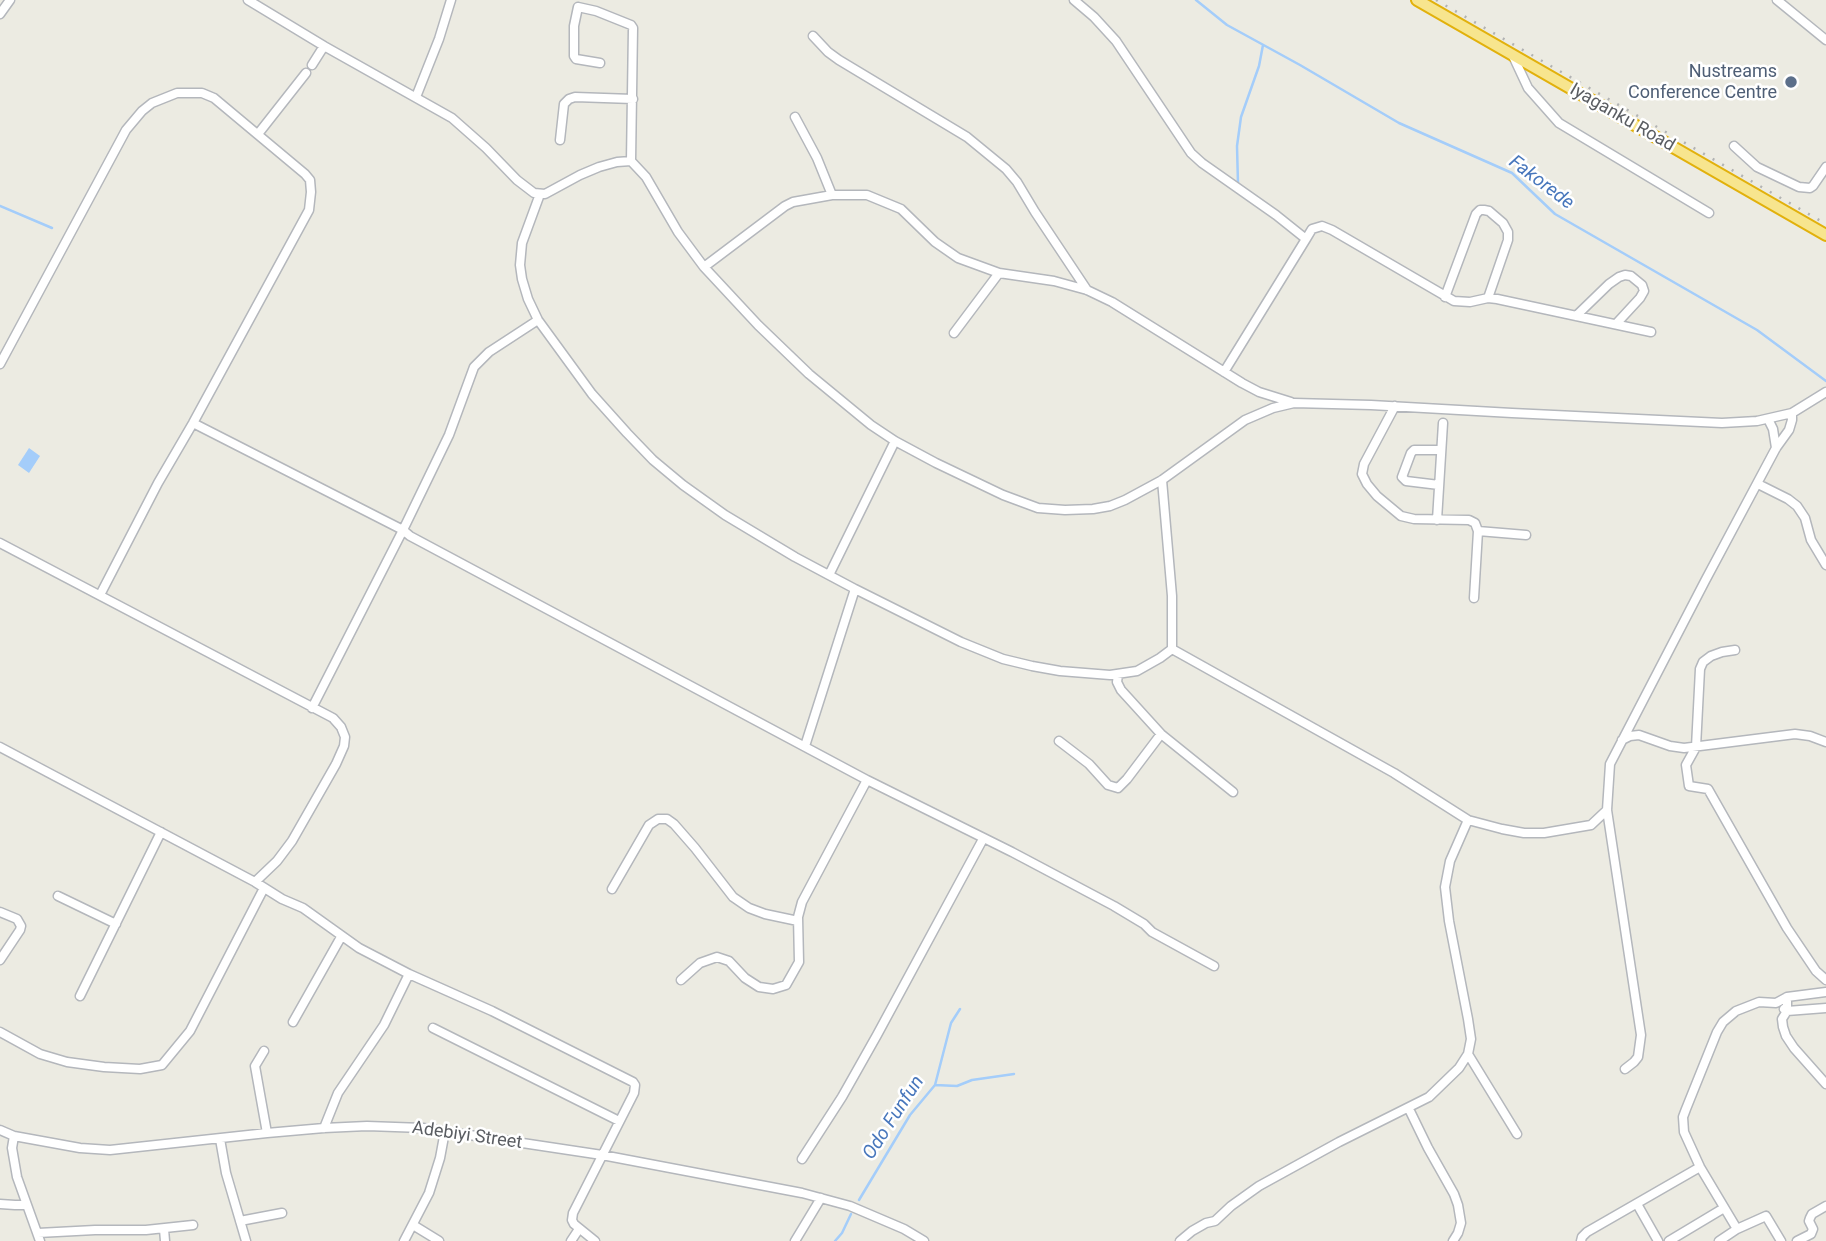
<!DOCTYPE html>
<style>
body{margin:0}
canvas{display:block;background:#ecebe2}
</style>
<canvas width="1826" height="1241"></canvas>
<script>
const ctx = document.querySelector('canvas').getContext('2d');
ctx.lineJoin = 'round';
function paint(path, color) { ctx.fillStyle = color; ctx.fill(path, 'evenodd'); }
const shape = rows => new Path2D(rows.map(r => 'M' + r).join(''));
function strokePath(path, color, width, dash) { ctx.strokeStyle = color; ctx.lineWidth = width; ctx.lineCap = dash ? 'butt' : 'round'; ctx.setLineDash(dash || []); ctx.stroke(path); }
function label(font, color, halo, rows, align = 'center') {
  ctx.font = font + ' Roboto,sans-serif'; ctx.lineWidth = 5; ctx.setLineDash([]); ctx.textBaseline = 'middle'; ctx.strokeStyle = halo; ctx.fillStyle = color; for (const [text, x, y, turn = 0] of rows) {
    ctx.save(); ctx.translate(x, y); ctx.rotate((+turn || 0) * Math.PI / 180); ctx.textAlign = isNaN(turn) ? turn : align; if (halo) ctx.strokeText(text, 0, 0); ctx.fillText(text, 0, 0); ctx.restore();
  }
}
const water = shape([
 [29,448,40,456,29,473,18,465]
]);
const stream = shape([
 [1196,0,1227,25,1300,65,1399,123,1512,173,1555,214,1757,330,1826,381],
 [1238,184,1237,146,1241,117,1259,66,1263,45],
 [0,206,52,228],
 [935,1085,957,1086,972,1080,1014,1074],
 [859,1200,910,1115,935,1085,951,1023,960,1009],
 [835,1241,842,1233,851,1214]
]);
const minor = shape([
 [248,0,324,46,452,118,486,148,517,180,534,193,545,194,580,175,599,167,617,162,631,161,646,177,678,232,704,267,758,325,809,374,871,425,895,441,936,463,1003,495,1038,508,1065,510,1093,509,1110,506,1125,500,1162,480,1245,420,1273,408,1294,403,1371,405,1512,413,1722,423,1757,421,1792,413,1826,392],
 [1074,0,1094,17,1116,41,1191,153,1202,163,1276,215,1306,239],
 [1777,0,1826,40],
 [0,14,10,0],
 [813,36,828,52,839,60,967,137,1006,169,1017,182,1035,212,1087,290],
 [1513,56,1528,88,1559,123,1709,213],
 [600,63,576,59,574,56,574,26,578,7,596,11,631,25,633,28,631,161],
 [312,65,324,46],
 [416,97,439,39,451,0],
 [795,117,817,158,832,195],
 [258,134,306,73],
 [560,140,564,104,569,99,575,97,633,99],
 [1734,146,1757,167,1799,187,1810,188,1813,186,1826,167],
 [540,194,522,243,520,265,522,279,528,299,538,320,592,394,627,433,653,460,683,485,725,515,795,557,855,589,961,642,1003,659,1032,666,1060,671,1110,675,1137,671,1160,658,1172,649,1172,596,1162,480],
 [704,267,785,206,793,202,832,195,867,195,901,209,935,242,958,258,999,273,1054,281,1087,290,1112,302,1242,383,1259,392,1291,402],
 [1445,297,1476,214,1480,210,1484,210,1489,211,1503,223,1508,232,1508,240,1488,298],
 [1576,316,1609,284,1619,277,1625,275,1631,276,1642,285,1644,291,1640,298,1616,324],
 [954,333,999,273],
 [0,364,126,130,142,111,152,103,177,93,202,93,214,98,305,174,310,180,311,192,309,210,193,423,158,483,100,595],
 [1224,372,1306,239,1312,229,1322,226,1332,230,1454,301,1470,302,1488,298,1497,299,1651,332],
 [1395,406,1364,464,1362,474,1367,484,1377,496,1401,516,1414,519,1469,520,1475,523,1478,531,1474,598],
 [1768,419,1773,429,1776,448],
 [193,423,403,530,410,536,867,780,1012,852,1114,906,1144,924,1152,932,1214,966],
 [1758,484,1788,499,1797,506,1805,518,1811,540,1826,565],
 [1439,485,1406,481,1402,477,1411,453,1414,450,1441,450],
 [1437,520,1443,423],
 [1478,531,1526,535],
 [0,543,333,718,341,727,345,737,344,746,336,764,292,841,277,861,255,882],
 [829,575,895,441],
 [1172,649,1394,773,1468,820,1502,829,1524,833,1544,833,1591,825,1607,810],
 [1735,650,1722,652,1711,656,1703,662,1700,669,1696,747,1686,765,1689,786,1708,789,1787,928,1816,971,1826,980],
 [1118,675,1117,682,1121,690,1161,734,1233,792],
 [312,708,403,530,449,435,474,367,489,352,538,320],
 [1622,740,1630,736,1639,735,1670,746,1684,748,1795,734,1810,736,1826,742],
 [1059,741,1089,764,1108,785,1118,788,1127,779,1161,734],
 [805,746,855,589],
 [0,747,255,882,282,899,303,908,359,948,409,974,492,1011,633,1082,635,1085,634,1093,573,1213,572,1220,574,1224,595,1241],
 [612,889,649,825,658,819,667,819,674,824,695,848,733,897,749,908,765,914,798,921],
 [58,896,116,924],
 [0,912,17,919,21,926,20,930,0,960],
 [681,980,700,963,717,957,729,961,745,978,759,987,773,989,786,985,799,962,798,917,802,902,867,780],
 [80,996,161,832],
 [1787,997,1787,1011,1782,1019,1783,1027,1786,1036,1794,1048,1826,1084],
 [1784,1009,1787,1011,1826,1008],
 [293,1022,341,937],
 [433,1028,619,1121],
 [0,1032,40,1054,67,1062,104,1067,140,1069,162,1065,190,1031,264,888],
 [264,1051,255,1066,267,1133],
 [1468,1054,1517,1134],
 [1625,1069,1634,1062,1638,1057,1641,1035,1607,810,1610,764,1705,581,1776,448,1789,430,1792,420,1792,413],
 [1409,1109,1428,1148,1454,1194,1458,1205,1461,1223,1458,1233,1453,1241],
 [324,1128,338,1093,384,1025,409,974],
 [0,1130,14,1136,80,1148,110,1150,267,1133,324,1128,367,1126,423,1128,602,1155,802,1193,850,1206,904,1229,924,1241],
 [14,1136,12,1148,17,1177,40,1241],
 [220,1139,226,1173,246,1241],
 [802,1159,842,1097,877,1035,983,839],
 [0,1204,15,1205,26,1205],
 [1637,1204,1658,1241],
 [240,1221,282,1213],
 [413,1225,439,1241],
 [164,1229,165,1241],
 [1737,1229,1700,1167,1684,1132,1683,1117,1686,1109,1717,1032,1723,1022,1736,1011,1759,1002,1776,1003,1787,997,1826,992],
 [38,1233,95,1230,146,1230,193,1225],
 [404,1241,429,1193,440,1158,445,1131],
 [571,1241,579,1229],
 [795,1241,821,1198],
 [1180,1241,1192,1231,1206,1223,1215,1221,1231,1206,1259,1186,1339,1142,1429,1097,1459,1068,1468,1054,1471,1039,1468,1019,1449,921,1445,887,1450,861,1468,820],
 [1581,1241,1582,1237,1587,1232,1700,1167],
 [1669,1241,1724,1208],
 [1719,1241,1737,1229,1766,1216,1781,1241],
 [1797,1241,1811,1234,1813,1229,1809,1221,1810,1218,1812,1214,1826,1206]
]);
const highway = shape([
 [1417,0,1826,235]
]);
const rail = shape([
 [1436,0,1826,224]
]);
const markers = [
 [1791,82,7,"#5c6f8a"]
];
const serviceNames = [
 ["Nustreams",1777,72],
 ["Conference Centre",1777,93]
];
const streetNames = [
 ["Iyaganku Road",1622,118,30],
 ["Adebiyi Street",467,1136,8]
];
const waterNames = [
 ["Fakorede",1541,183,37],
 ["Odo Funfun",894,1118,-57]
];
paint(water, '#a4cdfa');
strokePath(stream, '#a4cdfa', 2.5);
strokePath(minor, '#b4b7bc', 11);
strokePath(highway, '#e2b10c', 14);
strokePath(minor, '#fff', 8);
strokePath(highway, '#f7e58e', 10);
strokePath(rail, '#b2b3b3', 2.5, [2, 9]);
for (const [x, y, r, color] of markers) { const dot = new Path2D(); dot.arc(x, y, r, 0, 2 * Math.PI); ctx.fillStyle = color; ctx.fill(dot); strokePath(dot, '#fff', 2.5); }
label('18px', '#4e5e75', '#fff', serviceNames, 'right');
label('18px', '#5a5d62', '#fff', streetNames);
label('italic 19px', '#4877bc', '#fff', waterNames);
</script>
